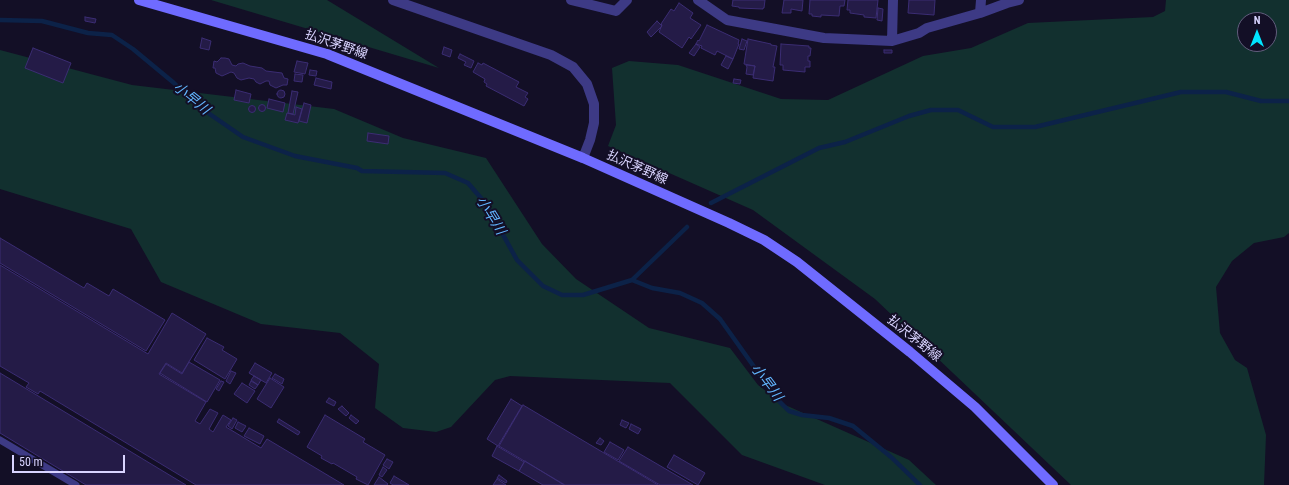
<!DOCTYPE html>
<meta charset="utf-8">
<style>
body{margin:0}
#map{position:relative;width:1289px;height:485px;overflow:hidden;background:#130f26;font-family:"Roboto Condensed",sans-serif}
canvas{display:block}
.north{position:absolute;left:1237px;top:12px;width:40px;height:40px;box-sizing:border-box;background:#130f26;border:1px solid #625e7d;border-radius:50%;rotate:0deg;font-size:11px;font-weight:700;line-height:16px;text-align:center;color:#d9d4ff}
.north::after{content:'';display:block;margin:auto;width:14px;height:18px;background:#00e5ff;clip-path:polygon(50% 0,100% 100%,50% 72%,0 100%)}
.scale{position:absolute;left:12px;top:455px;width:113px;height:18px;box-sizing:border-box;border:2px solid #d9d4ff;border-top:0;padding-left:5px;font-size:12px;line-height:14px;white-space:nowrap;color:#d9d4ff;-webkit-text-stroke:3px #130f26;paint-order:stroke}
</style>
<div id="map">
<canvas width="1289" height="485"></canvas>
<div class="north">N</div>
<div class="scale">50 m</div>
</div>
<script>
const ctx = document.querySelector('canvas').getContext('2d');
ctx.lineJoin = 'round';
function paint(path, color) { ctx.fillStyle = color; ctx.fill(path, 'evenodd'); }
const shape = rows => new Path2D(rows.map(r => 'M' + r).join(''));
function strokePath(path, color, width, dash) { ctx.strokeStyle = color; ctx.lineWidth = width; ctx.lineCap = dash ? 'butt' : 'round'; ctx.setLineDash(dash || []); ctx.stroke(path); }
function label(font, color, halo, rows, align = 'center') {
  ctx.font = font + ' "Roboto Condensed","Noto Sans JP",sans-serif'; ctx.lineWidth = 4; ctx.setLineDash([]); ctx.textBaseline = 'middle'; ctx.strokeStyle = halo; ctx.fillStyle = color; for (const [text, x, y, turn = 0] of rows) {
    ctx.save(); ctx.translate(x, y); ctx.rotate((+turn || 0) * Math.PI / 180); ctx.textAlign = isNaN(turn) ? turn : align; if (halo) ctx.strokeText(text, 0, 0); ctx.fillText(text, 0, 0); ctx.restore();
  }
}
const green = shape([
 [211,0,327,0,439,68],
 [1166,0,1289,0,1289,233,1284,237,1254,243,1232,261,1216,287,1220,333,1235,360,1247,368,1266,435,1264,485,1071,485,875,299,753,210,608,146,616,125,612,68,629,61,678,65,781,99,828,100,923,56,971,48,1028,23,1153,17,1165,11],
 [1245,20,1269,20,1269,44,1245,44],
 [0,50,132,85,334,109,403,138,486,158,542,244,576,279,649,328,730,348,758,385,783,404,909,460,936,485,825,485,742,455,670,383,510,376,495,380,451,427,436,432,403,428,375,408,379,364,340,333,261,324,161,282,131,229,0,189]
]);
const stream = shape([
 [0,20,42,21,88,33,112,35,133,49,174,83,198,106,243,137,295,156,357,168,362,171,445,173,468,183,486,204,517,260,543,286,562,295,583,295,632,280,652,288,680,293,702,303,720,319,777,399,789,411,802,415,829,418,853,426,891,457,920,485],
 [711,203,819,148,845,142,909,116,931,110,958,110,993,127,1035,127,1181,92,1226,92,1261,101,1289,101],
 [632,280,687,227]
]);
const building = shape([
 [733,0,765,0,764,8,763,8,763,9,739,8,739,7,732,6,733,0],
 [784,0,803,0,802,11,791,9,791,13,782,13,784,0],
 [810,0,845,0,844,6,840,6,839,16,821,15,821,17,812,16,812,14,809,14,810,0],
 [848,0,878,0,876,18,864,17,864,15,850,13,850,10,847,10,848,0],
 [909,0,935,0,934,15,908,13,909,0],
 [679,3,693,13,690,18,701,25,691,39,689,37,682,48,659,32,662,25,661,24,671,9,674,11,679,3],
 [878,8,883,9,882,21,877,20,878,8],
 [85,17,96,19,95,23,85,21,85,17],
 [657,21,662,26,651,37,647,32,657,21],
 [707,25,739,40,738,44,739,44,733,59,717,51,715,55,701,48,702,46,696,44,698,40,699,41,707,25],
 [202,38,211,41,209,50,200,48,202,38],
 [742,39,747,41,744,50,739,49,742,39],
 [748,39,771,44,771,45,777,46,773,67,775,67,773,81,753,78,755,66,744,64,748,39],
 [696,44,700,47,694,56,689,53,696,44],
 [781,44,809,46,809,48,811,48,810,56,808,56,808,61,810,61,810,67,805,67,805,72,783,70,783,65,780,65,781,44],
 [444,47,452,50,450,57,442,54,444,47],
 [33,48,71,63,63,83,25,68,33,48],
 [884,50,892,50,892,53,884,53,884,50],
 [460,54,474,61,471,68,464,65,466,62,458,58,460,54],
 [726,56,733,59,728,69,721,65,726,56],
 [221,58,225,58,229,59,232,65,236,66,238,64,243,63,250,66,262,68,266,71,282,73,284,78,288,79,287,85,283,85,276,88,270,85,269,81,266,81,260,84,256,82,254,79,249,78,241,80,237,78,234,73,231,72,222,76,216,73,215,68,213,68,214,61,217,62,221,58],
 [297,61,308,63,305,74,294,72,297,61],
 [478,63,482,65,483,63,519,82,516,87,528,93,525,97,528,99,524,106,486,86,487,84,484,82,485,79,473,72,478,63],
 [746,65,755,66,753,75,746,74,747,67,746,65],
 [310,70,317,71,316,76,309,75,310,70],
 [295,74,303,75,302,82,294,81,295,74],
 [316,78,332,82,331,89,314,85,316,78],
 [734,79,741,80,740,84,733,83,734,79],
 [236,90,251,94,249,103,234,100,236,90],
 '277 94a4 4 0 1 1 8 0a4 4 0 1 1-8 0Z',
 [292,91,298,92,293,114,288,113,292,91],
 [269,99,285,103,283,112,267,108,269,99],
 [304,103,311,105,307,123,299,121,304,103],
 '258.5 108a3.5 3.5 0 1 1 7 0a3.5 3.5 0 1 1-7 0Z',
 '248.5 109a3.5 3.5 0 1 1 7 0a3.5 3.5 0 1 1-7 0Z',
 [296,107,302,109,298,123,285,120,287,113,295,115,296,107],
 [368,133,389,136,388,144,367,141,368,133],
 [0,238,84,288,87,283,109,296,113,289,165,320,146,351,0,263,0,238],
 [0,265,148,354,172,313,206,334,182,373,166,363,159,374,206,402,195,421,200,424,210,409,218,413,209,429,213,432,223,415,231,420,226,427,261,448,267,439,344,485,196,485,40,391,38,394,26,387,29,383,0,366,0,265],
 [207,338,224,347,222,350,237,359,225,379,194,360,207,338],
 [189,362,220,380,207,402,160,373,166,364,182,374,189,362],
 [255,363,272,373,266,383,249,373,255,363],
 [231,371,236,373,230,384,226,381,231,371],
 [0,373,186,485,86,485,0,433,0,373],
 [275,374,284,379,282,384,272,378,275,374],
 [254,376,261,380,258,385,251,380,254,376],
 [270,378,284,387,271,408,257,399,270,378],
 [221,381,224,382,219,391,216,389,221,381],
 [251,381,258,385,255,389,249,385,251,381],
 [242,383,255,391,247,403,234,394,242,383],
 [329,398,336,402,334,406,326,402,329,398],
 [511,399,522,406,498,446,487,439,511,399],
 [523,405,658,485,565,485,499,446,523,405],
 [342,406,349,413,346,416,338,409,342,406],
 [325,415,365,439,363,442,385,455,368,485,356,479,357,477,333,463,332,464,321,458,322,456,307,447,325,415],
 [351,415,359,421,356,424,349,418,351,415],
 [233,418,237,420,232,429,228,426,233,418],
 [279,419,300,432,298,435,277,422,279,419],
 [622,420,629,423,626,428,620,425,622,420],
 [238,422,246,426,242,432,235,428,238,422],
 [631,424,641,429,638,434,629,429,631,424],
 [249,428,264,436,260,444,244,436,249,428],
 [600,438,604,441,601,445,596,443,600,438],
 [610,442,624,450,618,460,604,452,610,442],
 [497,446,524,462,519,471,492,456,497,446],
 [628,447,693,485,660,485,619,461,628,447],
 [674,455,705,473,698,485,667,467,674,455],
 [387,459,393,462,389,469,383,465,387,459],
 [525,461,564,485,543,485,519,471,525,461],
 [383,467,387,470,382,477,379,475,383,467],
 [499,475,507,481,506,483,497,478,499,475],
 [394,476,409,485,393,485,390,483,394,476],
 [379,477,388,484,387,485,374,485,379,477],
 [497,479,506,485,493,485,497,479]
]);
const lane = shape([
 [0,440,76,485]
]);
const street = shape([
 [393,0,551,55,573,67,587,84,594,104,594,123,590,140,583,158],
 [571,0,616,11,627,0],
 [698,0,727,20,824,38,892,41,919,33,927,28,980,13,1007,3,1019,0],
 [980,13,981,0],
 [892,41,893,0]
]);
const secondary = shape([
 [139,0,327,54,583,158,729,223,764,240,797,262,910,352,975,407,1053,485]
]);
const streetNames = [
 ["払沢茅野線",336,45,19],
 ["払沢茅野線",637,168,24],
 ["払沢茅野線",914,339,39]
];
const waterNames = [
 ["小早川",191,99,39],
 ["小早川",490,216,58],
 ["小早川",766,383,53]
];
paint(green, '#12302f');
strokePath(stream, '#0c2248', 4.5);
paint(building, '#241b47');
strokePath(building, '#3b2d73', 1);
strokePath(lane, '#3d3a85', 7);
strokePath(street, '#3d3a85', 10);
strokePath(secondary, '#6f6bff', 10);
label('13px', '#d9d4ff', '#130f26', streetNames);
label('italic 14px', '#62b6ff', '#130f26', waterNames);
</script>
